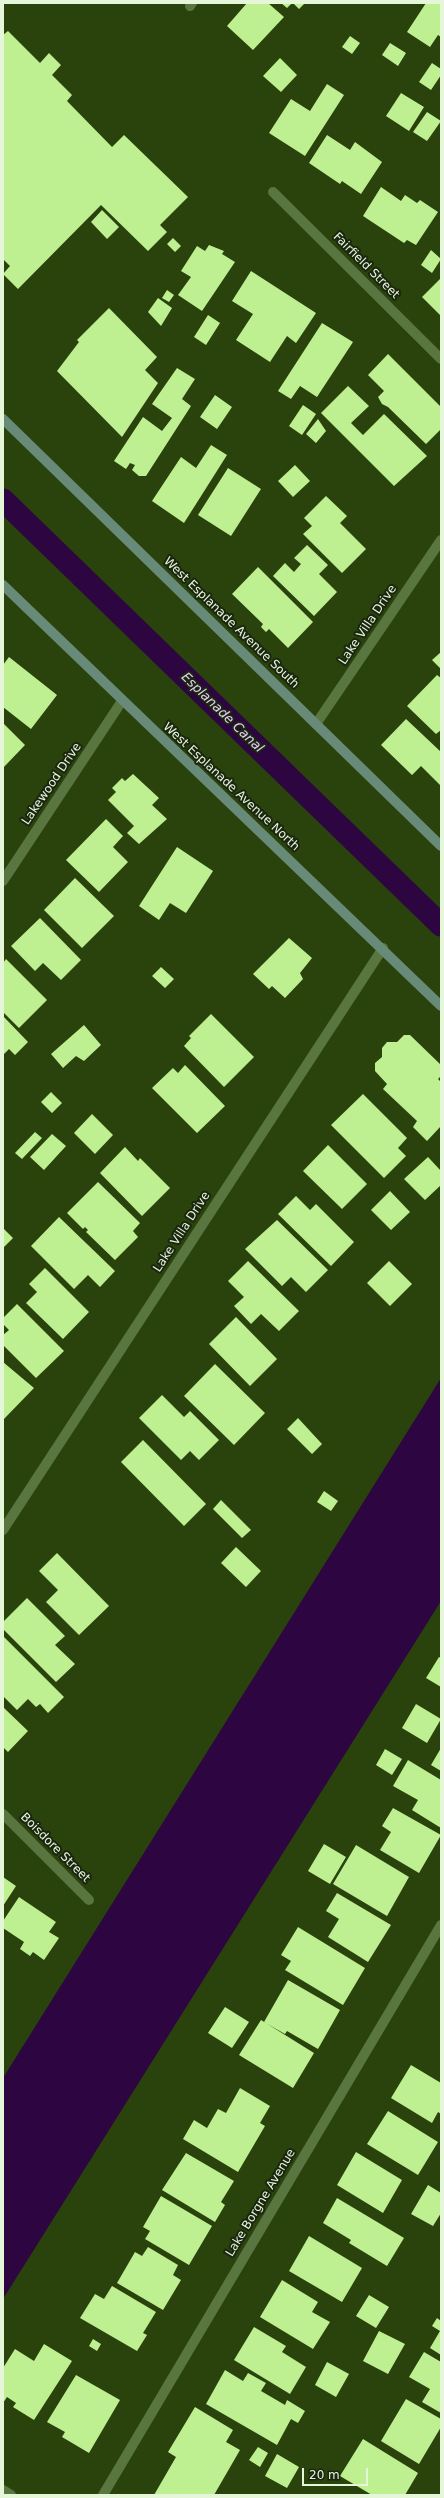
<!DOCTYPE html>
<style>
body{margin:0}
#map{position:relative;width:444px;height:2498px;overflow:hidden;background:#2a430d;font-family:"DejaVu Sans",sans-serif}
canvas{display:block}
.frame{position:absolute;inset:0;border:4px solid #e6f6d9;pointer-events:none}
.scale{position:absolute;left:302px;top:2468px;width:66px;height:18px;box-sizing:border-box;border:2px solid #e6f6d9;border-top:0;padding-left:5px;font-size:12px;line-height:14px;white-space:nowrap;color:#e6f6d9;-webkit-text-stroke:3px #1a2610;paint-order:stroke}
</style>
<div id="map">
<canvas width="444" height="2498"></canvas>
<div class="frame"></div>
<div class="scale">20 m</div>
</div>
<script>
const ctx = document.querySelector('canvas').getContext('2d');
ctx.lineJoin = 'round';
function paint(path, color) { ctx.fillStyle = color; ctx.fill(path, 'evenodd'); }
const shape = rows => new Path2D(rows.map(r => 'M' + r).join(''));
function strokePath(path, color, width, dash) { ctx.strokeStyle = color; ctx.lineWidth = width; ctx.lineCap = dash ? 'butt' : 'round'; ctx.setLineDash(dash || []); ctx.stroke(path); }
function label(font, color, halo, rows, align = 'center') {
  ctx.font = font + ' "DejaVu Sans",sans-serif'; ctx.lineWidth = 4; ctx.setLineDash([]); ctx.textBaseline = 'middle'; ctx.strokeStyle = halo; ctx.fillStyle = color; for (const [text, x, y, turn = 0] of rows) {
    ctx.save(); ctx.translate(x, y); ctx.rotate((+turn || 0) * Math.PI / 180); ctx.textAlign = isNaN(turn) ? turn : align; if (halo) ctx.strokeText(text, 0, 0); ctx.fillText(text, 0, 0); ctx.restore();
  }
}
const water = shape([
 [441,1378,441,1601,3,2299,3,2078]
]);
const canal = shape([
 [3,500,441,925]
]);
const building = shape([
 [247,3,268,3,284,17,253,50,227,26],
 [281,3,292,3,287,8],
 [293,3,305,3,299,9],
 [426,3,441,3,441,37,438,35,430,47,407,32],
 [8,31,40,63,49,53,61,65,52,75,72,95,67,101,112,147,124,135,188,197,160,225,167,232,148,251,101,205,18,289,3,274,10,266,3,259,3,35],
 [350,36,360,43,352,54,342,47],
 [390,43,406,53,398,66,382,55],
 [280,58,297,75,281,92,263,76],
 [432,63,441,69,441,75,431,90,419,82],
 [327,84,344,95,305,156,269,133,291,99,310,111],
 [401,93,424,107,409,131,386,116],
 [427,112,441,121,427,141,413,132],
 [327,135,350,150,355,142,382,162,361,194,342,181,340,184,309,163],
 [381,187,401,201,405,195,417,203,420,200,438,212,416,245,407,240,404,243,363,216],
 [102,210,119,227,107,239,91,222],
 [173,238,181,246,175,252,167,244],
 [209,245,224,251,222,254,235,262,202,311,178,295,191,277,181,271,197,246,205,251],
 [431,250,441,259,432,273,421,265],
 [251,271,316,313,296,343,287,336,270,362,236,340,253,314,232,301],
 [441,278,441,316,422,297],
 [167,290,174,295,169,302,162,298],
 [158,298,172,308,161,326,148,312],
 [109,308,157,357,145,370,158,383,122,437,57,371,79,342,77,340],
 [208,315,220,323,206,345,194,337],
 [322,323,353,342,317,397,300,386,291,399,278,391],
 [388,354,441,407,441,429,426,444,388,407,382,404,378,397,384,391,368,375],
 [177,368,195,379,182,399,191,406,146,476,139,476,132,470,135,465,130,463,126,469,114,461,143,417,162,431,172,418,152,404],
 [348,386,369,406,351,423,363,435,384,414,427,456,394,486,321,413],
 [215,395,232,407,217,429,200,417],
 [303,405,316,414,302,435,289,426],
 [318,419,326,431,316,443,306,434],
 [211,445,227,455,184,523,152,501,181,457,196,468],
 [295,465,310,481,293,497,278,481],
 [228,468,261,489,231,536,198,515],
 [326,496,347,516,340,523,366,549,342,573,303,534,312,526,304,518],
 [307,545,328,565,319,574,337,592,314,616,273,576,285,563,294,572,301,564,294,558],
 [258,567,313,622,288,648,269,629,266,632,261,627,263,624,232,594],
 [441,652,441,669,432,660],
 [9,657,57,695,31,729,3,707,3,665],
 [437,675,441,678,441,730,436,734,407,706],
 [406,719,441,752,441,786,421,766,412,775,381,745],
 [3,723,25,745,3,768],
 [133,774,159,798,152,805,167,819,139,844,127,833,134,826,108,800,116,792,112,788,122,778,125,781],
 [106,819,123,836,113,847,128,862,99,892,66,860],
 [177,847,213,871,186,913,170,903,159,920,139,906],
 [75,878,114,916,82,948,44,910],
 [40,918,81,960,61,980,43,963,35,971,11,946],
 [289,938,312,958,300,973,303,979,285,998,272,986,269,989,253,974],
 [6,959,47,1000,19,1028,3,1012,3,963],
 [161,967,174,979,165,988,152,976],
 [211,1014,254,1057,224,1087,184,1046,191,1038,189,1036],
 [3,1016,28,1042,15,1055,9,1049,3,1055],
 [84,1025,101,1045,84,1061,76,1056,63,1068,51,1054],
 [404,1035,410,1035,440,1064,441,1076,438,1079,441,1082,441,1126,427,1141,413,1127,417,1121,383,1089,387,1084,375,1071,375,1063,382,1057,382,1048,387,1042,397,1042],
 [185,1065,225,1106,197,1133,152,1088,173,1068,178,1073],
 [51,1092,62,1103,52,1113,41,1102],
 [363,1094,407,1138,398,1148,406,1156,384,1178,331,1125],
 [92,1114,113,1135,95,1154,74,1133],
 [35,1132,42,1138,22,1159,15,1153],
 [52,1134,66,1146,44,1170,30,1157],
 [328,1145,367,1184,342,1209,303,1171],
 [125,1147,138,1161,140,1158,170,1188,142,1216,100,1173],
 [428,1157,441,1171,441,1185,425,1200,404,1179],
 [98,1182,140,1223,133,1231,138,1237,115,1260,86,1232,88,1230,85,1227,83,1229,67,1213],
 [390,1191,410,1212,391,1230,371,1210],
 [296,1196,310,1210,316,1204,354,1242,331,1266,278,1214],
 [59,1217,115,1271,100,1287,88,1275,74,1289,31,1246],
 [277,1220,328,1270,306,1292,291,1277,282,1286,245,1249],
 [3,1228,13,1238,3,1248],
 [248,1261,299,1311,279,1331,261,1314,251,1324,234,1306,244,1297,228,1281],
 [389,1261,412,1284,390,1306,367,1283],
 [45,1268,89,1312,63,1339,26,1303,37,1292,29,1284],
 [17,1304,64,1351,36,1378,3,1345,3,1335,9,1330,3,1324,3,1318],
 [236,1317,277,1359,250,1386,209,1344],
 [3,1362,34,1388,3,1420],
 [215,1364,265,1413,234,1445,184,1396],
 [162,1395,184,1417,190,1411,219,1440,199,1460,190,1451,181,1460,139,1418],
 [298,1418,322,1444,312,1454,287,1429],
 [143,1440,206,1504,184,1526,121,1462],
 [324,1491,338,1501,331,1511,317,1502],
 [221,1500,251,1530,242,1538,213,1509],
 [236,1547,261,1571,246,1587,221,1563],
 [57,1553,109,1606,79,1635,46,1602,58,1590,39,1571],
 [27,1598,65,1636,55,1645,75,1664,56,1682,3,1629,3,1622],
 [3,1636,64,1697,48,1713,40,1704,36,1707,28,1699,17,1710,3,1696],
 [439,1657,441,1658,441,1687,426,1678],
 [416,1704,441,1719,427,1743,402,1728],
 [3,1707,28,1731,8,1752,3,1747],
 [441,1748,441,1771,431,1765],
 [385,1749,402,1759,392,1775,376,1765],
 [408,1760,441,1780,441,1828,412,1810,418,1800,393,1786],
 [393,1808,441,1835,419,1873,380,1850,391,1832,382,1826],
 [324,1844,346,1857,330,1884,308,1871],
 [356,1845,409,1877,387,1916,333,1884],
 [3,1877,16,1886,3,1906],
 [337,1893,391,1925,368,1962,328,1937,339,1919,326,1911],
 [19,1897,56,1922,49,1932,59,1938,44,1960,33,1952,30,1956,20,1949,24,1942,3,1928,3,1921],
 [298,1927,365,1968,343,2005,285,1970,291,1961,281,1955],
 [288,1980,340,2010,318,2049,287,2031,285,2034,264,2022],
 [225,2007,249,2022,232,2048,208,2033],
 [261,2020,314,2053,293,2088,239,2055],
 [411,2065,441,2083,441,2114,438,2112,432,2123,391,2098],
 [240,2088,270,2106,260,2123,265,2126,238,2172,183,2139,194,2120,207,2128,218,2109,226,2113],
 [388,2111,438,2142,418,2175,367,2144],
 [356,2152,402,2180,383,2213,337,2185],
 [186,2153,234,2181,221,2202,225,2205,215,2222,162,2190],
 [428,2185,441,2193,441,2213,433,2226,411,2214],
 [161,2196,212,2226,189,2265,145,2239,150,2231,143,2227],
 [337,2198,404,2238,387,2266,349,2243,351,2240,323,2223],
 [309,2236,362,2268,342,2302,289,2271],
 [148,2247,178,2265,173,2275,181,2280,163,2310,117,2283,135,2252,142,2256],
 [282,2280,318,2302,312,2312,330,2322,313,2349,260,2317],
 [112,2286,156,2312,143,2333,147,2335,137,2351,80,2318,95,2294,104,2299],
 [369,2295,389,2307,376,2328,356,2316],
 [437,2318,441,2321,441,2355,430,2348,440,2331,432,2326],
 [254,2327,286,2346,282,2352,306,2367,290,2394,234,2360],
 [379,2331,405,2344,388,2374,363,2361],
 [93,2339,101,2344,97,2351,89,2346],
 [44,2344,72,2361,34,2420,13,2407,16,2403,7,2397,3,2403,3,2368,15,2349,34,2361],
 [424,2352,441,2362,441,2413,422,2402,430,2389,409,2377],
 [327,2362,349,2374,336,2397,315,2385],
 [225,2370,243,2381,248,2373,266,2383,261,2391,285,2405,287,2400,305,2411,298,2423,291,2419,277,2445,206,2404],
 [76,2375,120,2400,89,2453,62,2437,65,2432,47,2422],
 [406,2399,441,2419,441,2427,419,2464,381,2441],
 [195,2407,233,2430,226,2442,240,2450,214,2495,154,2495,176,2457,168,2452],
 [363,2439,418,2473,405,2495,372,2495,340,2476],
 [258,2447,268,2453,260,2467,249,2460],
 [277,2454,299,2467,287,2488,265,2476]
]);
const street = shape([
 [190,6,192,3],
 [273,192,441,359],
 [316,724,441,540],
 [3,881,122,701],
 [3,1530,383,948],
 [3,1814,89,1900],
 [3,2490,11,2495],
 [103,2495,441,1925]
]);
const secondary = shape([
 [3,419,441,846],
 [3,585,441,1006]
]);
const streetNames = [
 ["Fairfield Street",366,266,45],
 ["West Esplanade Avenue South",231,623,44],
 ["Lake Villa Drive",368,625,-56],
 ["Lakewood Drive",52,784,-56],
 ["West Esplanade Avenue North",231,787,43],
 ["Lake Villa Drive",182,1232,-57],
 ["Boisdore Street",55,1848,45],
 ["Lake Borgne Avenue",261,2203,-59]
];
const waterNames = [
 ["Esplanade Canal",222,713,44]
];
paint(water, '#2d0540');
strokePath(canal, '#2d0540', 23);
paint(building, '#bef092');
strokePath(street, '#597540', 10);
strokePath(secondary, '#678b78', 10);
label('12px', '#e6f6d9', '#1a2610', streetNames);
label('italic 13px', '#e6ccf7', '#1a2610', waterNames);
</script>
